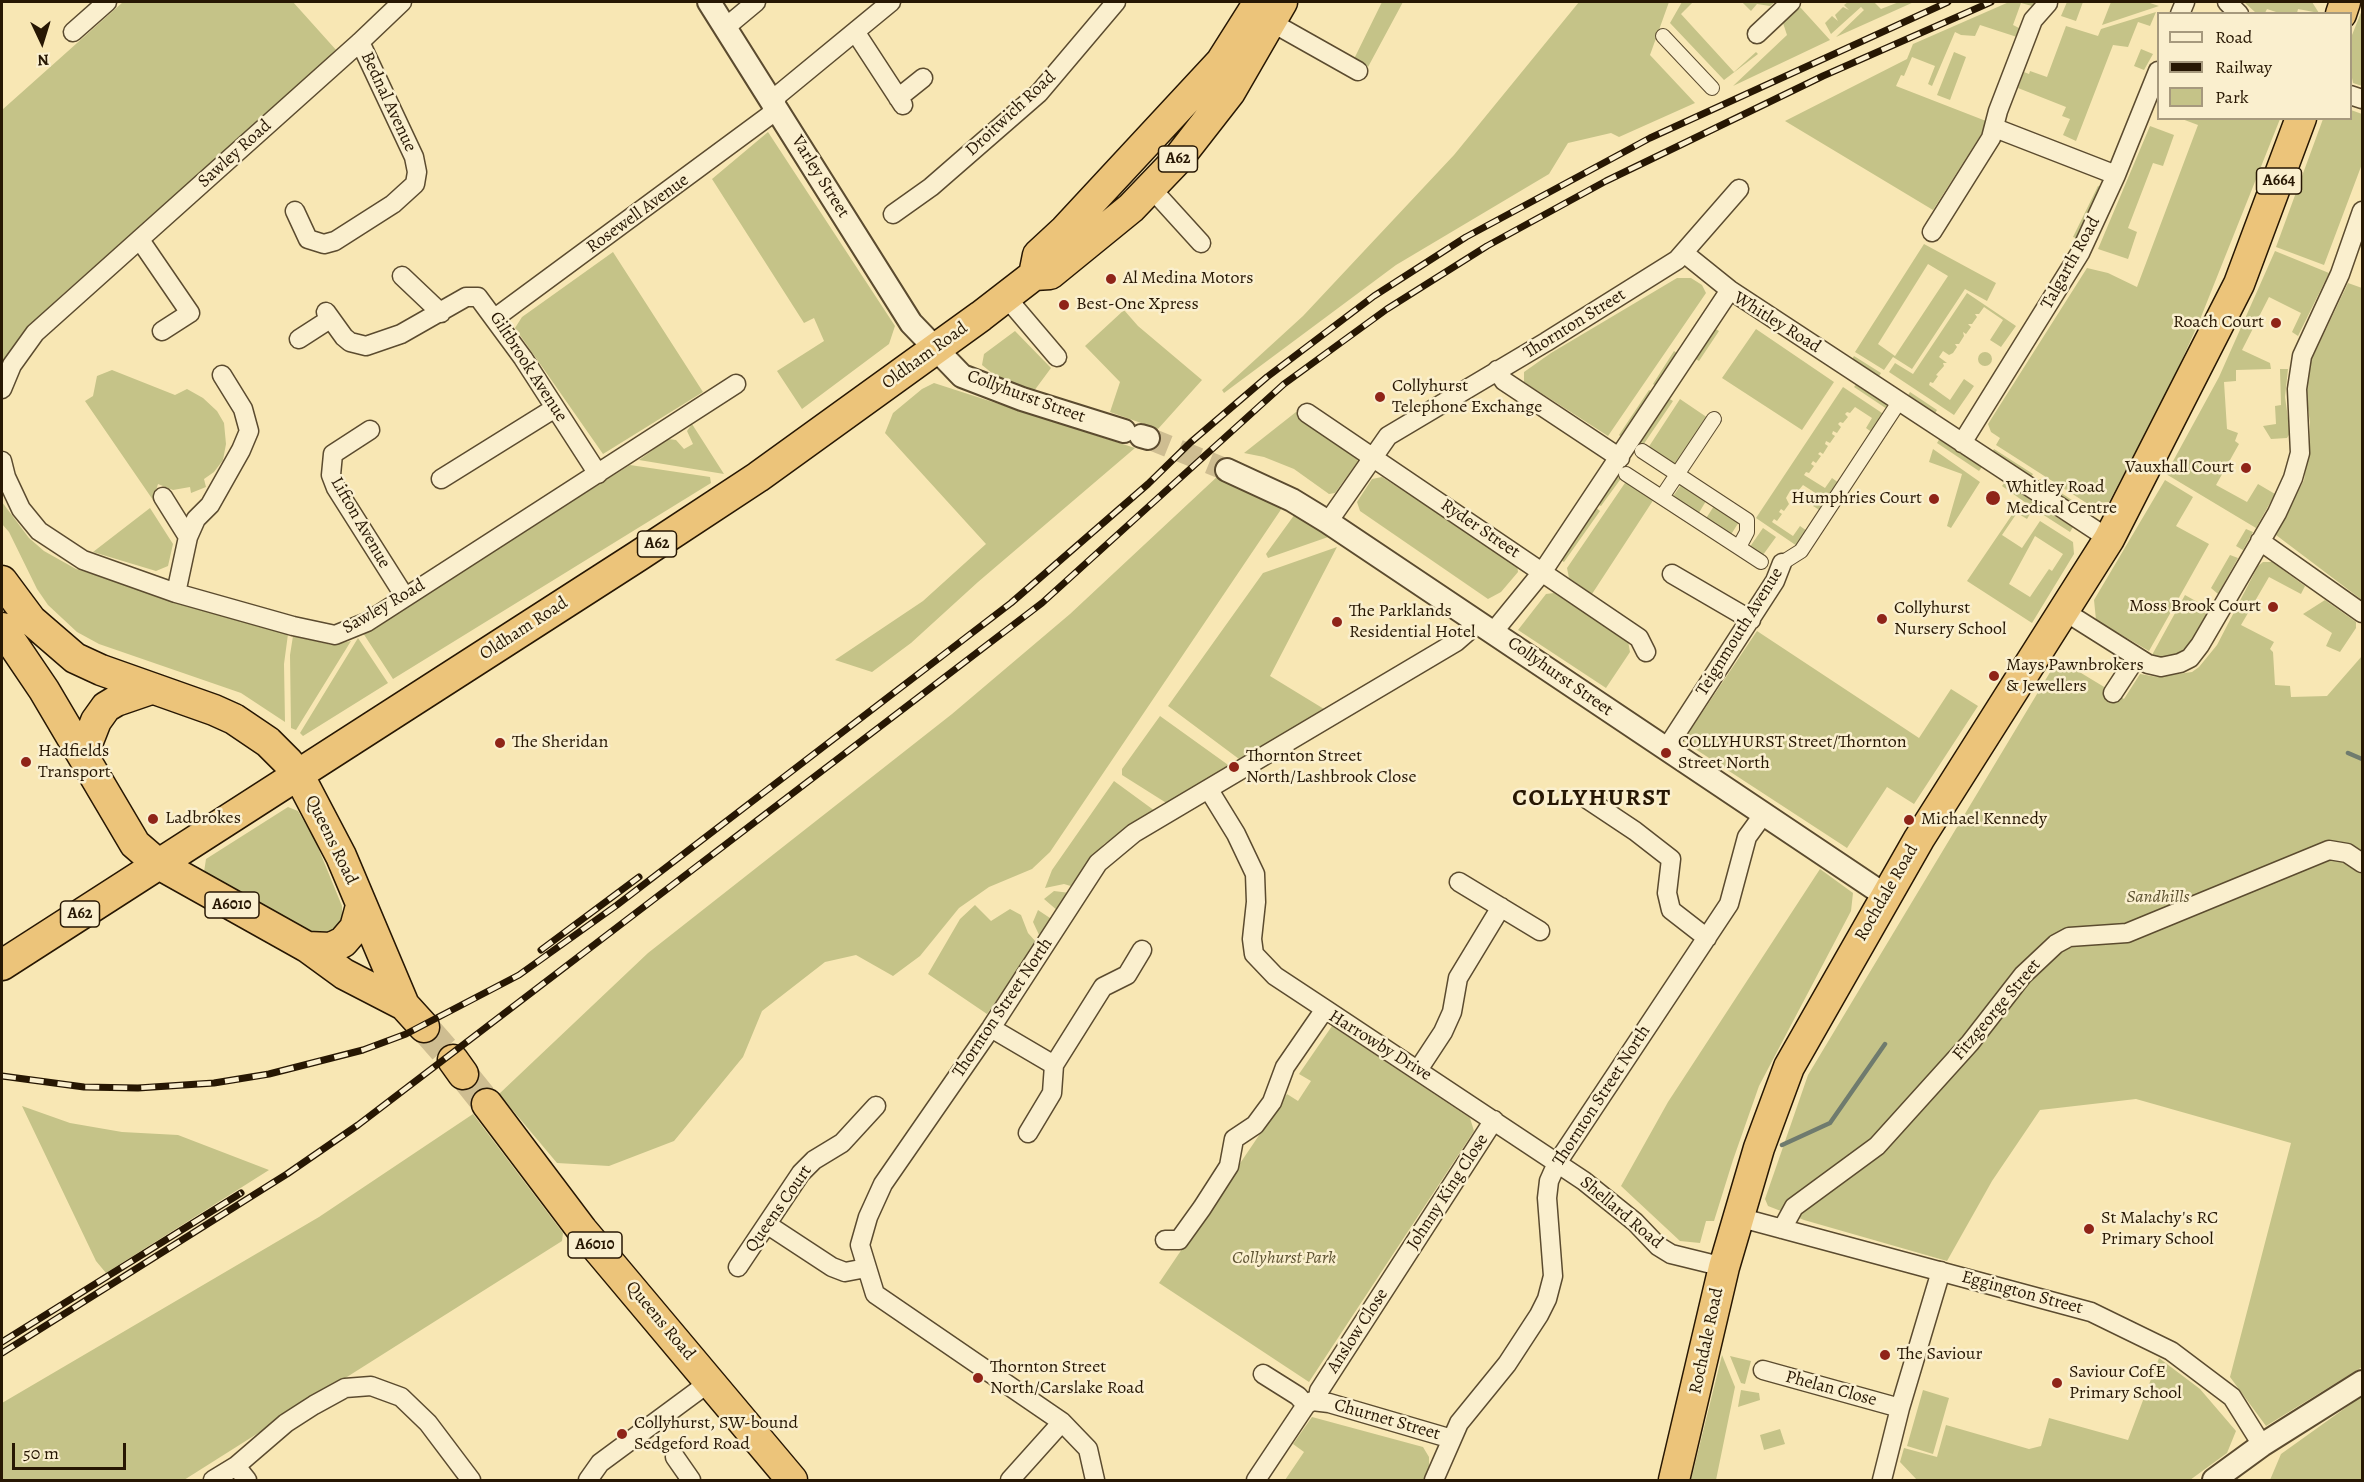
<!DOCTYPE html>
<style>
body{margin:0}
#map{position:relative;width:2364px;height:1482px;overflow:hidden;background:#f8e7b4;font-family:Alegreya,serif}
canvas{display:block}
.frame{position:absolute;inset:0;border:3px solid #271703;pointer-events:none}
.legend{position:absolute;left:2157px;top:12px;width:195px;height:108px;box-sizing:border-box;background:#faefce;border:2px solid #a6997d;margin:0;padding:8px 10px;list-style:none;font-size:18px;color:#271703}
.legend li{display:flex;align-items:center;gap:12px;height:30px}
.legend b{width:30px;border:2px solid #a6997d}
.north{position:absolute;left:12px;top:12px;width:60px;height:60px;-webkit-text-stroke:4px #faefce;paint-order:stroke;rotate:176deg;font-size:16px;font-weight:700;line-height:24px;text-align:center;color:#271703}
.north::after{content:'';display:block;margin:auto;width:21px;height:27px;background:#271703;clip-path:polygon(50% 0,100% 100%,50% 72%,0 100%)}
.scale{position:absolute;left:12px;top:1443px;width:114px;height:27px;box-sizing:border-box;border:3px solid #271703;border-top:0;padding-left:8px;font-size:18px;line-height:21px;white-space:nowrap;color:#271703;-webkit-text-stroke:4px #faefce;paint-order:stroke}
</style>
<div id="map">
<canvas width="2364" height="1482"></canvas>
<div class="frame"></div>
<ul class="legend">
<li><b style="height:8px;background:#faefce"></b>Road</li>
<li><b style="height:8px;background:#271703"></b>Railway</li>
<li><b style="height:16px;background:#c5c388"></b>Park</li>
</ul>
<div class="north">N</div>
<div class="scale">50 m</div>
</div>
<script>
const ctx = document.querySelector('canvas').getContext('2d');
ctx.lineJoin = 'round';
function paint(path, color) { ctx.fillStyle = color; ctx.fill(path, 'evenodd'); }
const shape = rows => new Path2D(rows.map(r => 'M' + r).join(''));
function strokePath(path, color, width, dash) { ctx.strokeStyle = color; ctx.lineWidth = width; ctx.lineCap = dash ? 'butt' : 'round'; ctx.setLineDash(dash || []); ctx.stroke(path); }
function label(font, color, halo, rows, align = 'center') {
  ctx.font = font + ' Alegreya,serif'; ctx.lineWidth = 5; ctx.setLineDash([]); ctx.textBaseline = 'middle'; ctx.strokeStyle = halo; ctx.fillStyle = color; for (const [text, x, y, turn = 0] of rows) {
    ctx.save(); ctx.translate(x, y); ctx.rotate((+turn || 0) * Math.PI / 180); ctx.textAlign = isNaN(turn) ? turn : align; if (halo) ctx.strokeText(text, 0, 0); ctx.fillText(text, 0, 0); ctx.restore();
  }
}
const green = shape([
 [123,2,293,2,337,51,63,294,25,330,2,367,2,110],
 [1382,2,1403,2,1368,67,1354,59],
 [1579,2,1669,2,1650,55,1695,103,1619,137,1611,133,1568,143,1549,174,1396,265,1224,393,1222,390,1303,316,1454,155],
 [1682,2,1693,2,1681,14,1734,72,1756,52,1758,54,1724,80,1670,23],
 [1742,2,1775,2,1770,6,1757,4,1751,11],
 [1848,2,1874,2,1881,9,1899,2,1914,2,1836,37,1864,10,1861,7,1831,34,1825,23,1832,16,1838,21,1835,15,1843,7,1849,10,1844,5],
 [2009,2,2038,2,2032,6,2021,3,2013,25,2021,29,2017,37,1980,25,1975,36,1961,35,1955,32,1932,86,1928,84,1935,66,1912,57,1904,76,1901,75,1896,86,1986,121,1984,130,1933,210,1785,121,1907,59,1913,44],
 [2067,2,2083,2,2076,21,2061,16],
 [2111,2,2147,2,2159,6,2102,25],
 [2244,2,2312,2,2319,13,2298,9,2297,13,2279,13,2267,9,2265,13,2256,13],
 [1800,7,1830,40,1733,86,1787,35,1783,23],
 [2362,10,2362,86,2353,83,2351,73,2350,40],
 [2156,12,2150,26,2138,22,2128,47,2113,45,2076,141,2063,135,2070,119,2062,116,2066,107,2018,88,2024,72,2029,74,2030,71,2047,77,2066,26,2098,36,2101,29],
 [2141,49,2153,54,2144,70,2134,66],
 [1954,52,1966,57,1950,100,1937,95],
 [2351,110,2362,114,2362,164,2324,265,2276,247,2323,119,2350,118],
 [2182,119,2280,119,2199,322,2171,384,2109,502,2088,504,1996,445,2000,438,1991,432,1988,424,2087,268,2108,273,2137,287,2198,125],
 [2150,126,2174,135,2163,166,2153,163,2128,228,2137,232,2128,259,2098,249],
 [768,132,895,326,889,344,802,409,777,371,824,341,814,318,804,323,712,179],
 [2098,186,2102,187,2079,239,2073,237],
 [1924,244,1996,283,1987,301,1965,289,1912,369,1893,357,1884,370,1855,352],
 [1928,264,1948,276,1895,356,1878,344],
 [2275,251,2329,273,2298,336,2292,332,2301,313,2269,297,2242,350,2270,363,2271,369,2236,370,2236,381,2224,382,2227,429,2238,433,2235,441,2239,444,2216,485,2247,502,2258,484,2275,494,2256,528,2166,474,2219,377],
 [613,252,703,392,603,454,515,328,522,317],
 [1677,278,1691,278,1702,285,1706,293,1608,436,1524,382,1524,372,1551,353],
 [2348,283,2362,288,2362,600,2276,535,2304,480,2309,449,2310,423,2306,394,2309,365],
 [1967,293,2016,326,2001,347,1990,340,2003,320,1984,307,1979,314,1975,314,1977,317,1972,324,1968,324,1971,327,1966,334,1963,332,1964,336,1959,344,1955,344,1957,347,1953,353,1949,355,1943,351,1939,357,1947,363,1943,363,1944,366,1936,375,1938,376,1933,383,1930,382,1929,385,1950,400,1964,379,1974,386,1954,415,1889,372,1895,363,1913,374],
 [1124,310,1138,326,1202,380,1158,429,1110,412,1120,382,1085,346],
 [1714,328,1719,331,1699,361,1694,358],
 [1756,329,1834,382,1802,430,1722,378],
 [1015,331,1051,368,1034,391,998,378,982,365,984,354],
 [1674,351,1678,354,1657,387,1653,384],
 '1978 359a7 7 0 1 1 14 0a7 7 0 1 1-14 0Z',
 [1854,356,1881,373,1878,378,1851,361],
 [2280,369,2288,369,2285,397,2290,433,2287,438,2271,439,2263,426,2276,424,2275,406,2281,405],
 [112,370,175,395,187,389,203,398,217,411,224,423,226,444,223,460,214,472,204,479,206,487,191,493,190,487,173,490,158,484,153,500,85,401,93,396,97,376],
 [934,383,1135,448,978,582,911,643,872,672,835,660,923,601,986,544,885,433,893,413,922,389],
 [1857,383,1890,404,1887,409,1854,387],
 [1843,387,1885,415,1873,433,1866,428,1872,418,1855,407,1850,413,1847,412,1845,414,1848,417,1843,423,1840,422,1838,424,1841,427,1837,433,1833,431,1832,434,1835,436,1830,443,1826,441,1825,444,1828,446,1823,454,1820,452,1818,454,1821,456,1816,463,1813,461,1811,464,1814,466,1809,473,1806,472,1804,475,1825,488,1832,478,1839,483,1821,511,1813,506,1820,496,1803,485,1798,491,1790,491,1786,498,1789,504,1784,511,1781,509,1779,512,1782,514,1777,521,1774,519,1772,522,1793,536,1800,526,1807,531,1797,546,1756,518],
 [1649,390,1653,392,1622,438,1619,435],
 [1910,392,1937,410,1934,415,1907,397],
 [1668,398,1673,401,1639,451,1635,448],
 [1680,399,1708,418,1675,468,1648,448],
 [1296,412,1355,456,1358,461,1335,493,1329,494,1294,469,1264,457,1244,453],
 [692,424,724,474,639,460,668,439,676,440,684,449,693,444,687,431],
 [1940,438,1982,467,1979,471,1937,443],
 [1933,449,1980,482,1951,528,1947,526,1962,474,1929,462],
 [1994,449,2033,474,2030,479,1991,454],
 [630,465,710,477,711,483,393,679,363,633],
 [1620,470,1625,473,1601,506,1597,504],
 [1219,475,1282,508,1050,852,1032,869,989,887,959,908,920,956,893,976,856,955,825,962,762,1011,743,1057,674,1141,609,1166,557,1163,499,1094,648,953,952,714,1070,614],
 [1382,477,1517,564,1518,572,1501,592,1488,599,1360,511,1357,502,1372,479],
 [2040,479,2084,508,2080,513,2037,483],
 [1627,480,1654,499,1592,594,1569,578,1567,568],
 [2165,480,2193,497,2176,526,2209,544,2149,651,2096,620,2094,600],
 [2005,482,2035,502,2033,508,2002,486],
 [1681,485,1706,501,1697,516,1671,499],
 [2,502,29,538,44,551,76,569,288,634,284,664,285,722,241,693,99,644,77,632,48,605,37,589,9,532,2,524],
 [1714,506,1739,522,1730,536,1705,520],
 [2018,506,2030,514,2027,519,2017,513,2002,535,2022,548,2040,521,2073,542,2074,554,2032,623,1967,581],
 [2035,536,2063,554,2052,571,2049,569,2030,597,2009,584],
 [1595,507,1600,511,1564,562,1559,559],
 [150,508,173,544,168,566,156,571,93,552],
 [2044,511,2048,512,2073,527,2070,532,2042,514],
 [1295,514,1331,536,1268,558,1266,554],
 [1763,528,1776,537,1760,559,1747,551],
 [2246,529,2253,532,2243,550,2236,546],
 [1337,547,1270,676,1324,709,1239,759,1168,706,1263,573],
 [2230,555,2238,558,2218,594,2211,588],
 [2263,562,2272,562,2305,586,2301,594,2269,577,2241,625,2274,642,2270,649,2273,652,2275,685,2290,686,2291,697,2327,696,2362,656,2362,1367,2266,1426,2230,1377,2291,1143,2136,1099,2040,1110,1992,1181,1947,1261,1804,1220,1768,1206,1765,1199,1808,1075,2058,659,2124,699,2140,674,2157,677,2192,672,2199,667,2217,645,2258,566],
 [1554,593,1628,641,1630,652,1606,688,1518,630,1546,594],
 [2185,595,2208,608,2209,611,2190,643,2181,652,2173,657,2161,658,2152,655],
 [2325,600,2356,622,2356,628,2340,652,2326,646,2332,633,2303,614],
 [1757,631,1919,738,1951,689,1978,706,1914,804,1887,787,1847,848,1683,741],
 [293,636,332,645,351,641,296,730,291,728,290,655],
 [358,638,388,683,303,736,300,733],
 [1160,716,1231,767,1168,804,1122,775,1122,769],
 [1114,781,1155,811,1104,844,1074,887,1064,884,1045,888,1052,870],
 [288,807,298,811,315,840,342,906,342,923,329,934,313,934,204,872,206,859],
 [1820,869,1853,893,1851,911,1759,1086,1733,1160,1714,1221,1706,1221,1700,1243,1680,1241,1621,1186,1668,1102],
 [1054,891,1070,893,1058,911,1044,899],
 [975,905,991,921,1010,909,1021,915,1028,933,1037,943,987,1014,928,974,960,919],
 [1038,910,1053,920,1040,937,1033,922],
 [1332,1026,1470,1118,1474,1131,1309,1382,1159,1283,1287,1094,1298,1101,1311,1081,1299,1074],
 [22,1106,70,1123,122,1132,178,1135,269,1170,106,1273,96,1261],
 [473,1114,563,1233,562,1241,184,1480,2,1480,2,1403,319,1217],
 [1722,1355,1735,1387,1716,1480,1691,1480],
 [1730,1356,1751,1361,1745,1384,1741,1383],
 [2159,1358,2200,1389,2236,1431,2227,1453,2190,1480,1917,1480,1900,1462,1904,1448,1937,1457,1946,1425,2029,1449,2041,1446,2049,1418,2128,1440],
 [1741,1390,1759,1393,1760,1400,1738,1407],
 [1923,1390,1949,1398,1933,1454,1907,1446],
 [2362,1396,2362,1480,2270,1480,2281,1454],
 [1312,1417,1423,1447,1429,1457,1429,1470,1424,1480,1285,1480,1304,1452,1293,1444],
 [1780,1429,1785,1444,1764,1450,1760,1435]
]);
const stream = shape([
 [2348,753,2362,759],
 [1782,1145,1830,1123,1885,1044]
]);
const tertiaryTunnel = shape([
 [1148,438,1227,470]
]);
const trunkTunnel = shape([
 [424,1027,453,1060],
 [463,1074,487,1104]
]);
const pedestrian = shape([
 [1663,36,1712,88],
 [1642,451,1747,520,1747,532,1739,547],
 [1626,474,1761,562],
 [1662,497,1714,419],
 [1782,563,1801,551,1899,402]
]);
const minor = shape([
 [2227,2,2239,14],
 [2180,14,2185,2],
 [1271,22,1358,71],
 [726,27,756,2],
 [73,32,107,2],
 [856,33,903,105],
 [1757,34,1791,2],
 [2350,95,2362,99],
 [898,98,923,78],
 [1995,128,2116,175],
 [1151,188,1201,243],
 [295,211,308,239,324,244,335,241,393,204,415,184,417,172,414,157,360,42],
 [893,214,931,187,1039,93,1116,2],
 [1932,232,1991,138,1998,111,2033,20,2048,3],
 [140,240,190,313,162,331],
 [1684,253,1730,290,2109,539],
 [402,276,441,313],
 [1006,297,1057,357],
 [326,312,344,337,350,342,366,346,401,334,466,297,478,297,523,358,598,474],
 [495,318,770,115,778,95,891,2],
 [299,339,330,319],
 [1497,370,1504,381,1620,458],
 [2,389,12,365,35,333,360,42,402,2],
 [1307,413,1639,638,1646,652],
 [370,430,333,454,331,475,336,488,405,597],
 [1962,443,2080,253,2116,175,2158,71],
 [2,461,6,477,21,509,39,531,83,560,176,593,293,626,335,635,367,622,736,384],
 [441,479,555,408],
 [163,497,188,537],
 [1328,522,1388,436,1546,342,1677,260,1739,189],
 [2260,541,2362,613],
 [1672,574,1751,620],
 [176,593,188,537,196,519,210,505,241,450,249,431,243,409,222,375],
 [2064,611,2148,664,2161,667,2180,663,2190,658,2200,645,2277,513,2293,478,2300,453,2297,389,2302,356,2340,274,2362,211],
 [1494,631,1543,571,1730,290],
 [2113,693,2136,658],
 [1666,749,1775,581,1782,563],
 [1209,790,1236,834,1255,874,1256,902,1252,939,1254,954,1275,976,1325,1009],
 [1587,799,1635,831,1671,859,1667,893,1671,910,1707,938],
 [1459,882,1540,931],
 [991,1028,1054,1065,1052,1093,1028,1133],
 [1054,1065,1103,987,1127,975,1142,950],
 [1418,1070,1443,1032,1452,1012,1458,978,1501,907],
 [1738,1217,2091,1312,2171,1351,2232,1397,2262,1445],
 [768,1225,832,1267,845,1272,866,1268],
 [1782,1229,1794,1207,1877,1146,1970,1043,2023,975,2056,944,2069,937,2127,933,2329,850,2347,853,2362,863],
 [1165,1240,1179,1240,1202,1208,1229,1166,1234,1139,1255,1125,1272,1102,1285,1067,1325,1009,1584,1181,1635,1222,1658,1246,1671,1254,1724,1267],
 [738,1267,801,1173,814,1160,842,1143,876,1106],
 [1763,1370,1900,1408],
 [1263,1374,1298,1396,1306,1405],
 [1318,1401,1319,1391,1494,1120],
 [675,1457,691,1480],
 [236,1466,247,1480],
 [213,1480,236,1466,286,1423,314,1405,345,1388,371,1386,401,1397,428,1423,471,1480],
 [588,1480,600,1463,711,1381],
 [1010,1480,1062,1422],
 [1095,1480,1088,1449,1062,1422,875,1294,860,1245,868,1217,883,1184,991,1028,1098,863,1134,833,1456,642,1479,622],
 [1256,1480,1306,1405,1312,1401,1329,1403,1452,1439],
 [1434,1480,1459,1423,1507,1364,1539,1315,1547,1299,1553,1276,1547,1198,1549,1181,1557,1163,1729,904,1747,837,1763,815],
 [1882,1480,1900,1408,1941,1271]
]);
const tertiary = shape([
 [709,2,911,323,962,376,1022,399,1124,431],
 [1141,436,1148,438],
 [1227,470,1292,500,1328,522,1886,896],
 [2214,1480,2262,1445,2362,1382]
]);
const trunk = shape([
 [2341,14,2345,2],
 [1034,275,1038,255,1065,230,1221,62,1259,2],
 [2,581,31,620,75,658,101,670,214,710,234,719,268,742,288,762,298,774,341,856,404,1005,424,1027],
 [2,628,44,690,135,844,157,863,307,947,344,974,404,1005],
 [83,754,96,721,106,707,116,701,151,689],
 [307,947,331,948,343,942,355,928,361,906],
 [2,965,638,556,758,477,981,316,1034,275,1050,274,1131,208,1177,160,1230,92,1282,2],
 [453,1060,463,1074],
 [487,1104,582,1230,792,1480],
 [1674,1480,1724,1267,1759,1148,1789,1067,1919,839,2109,539,2239,284,2301,118]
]);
const rail = shape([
 [541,950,639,877],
 [2,1076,84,1087,138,1088,214,1083,269,1074,363,1050,406,1034,519,975,617,905,1011,603,1148,484,1191,442,1267,377,1374,296,1466,237,1650,138,1948,2],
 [2,1342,241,1193],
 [2,1353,287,1174,358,1125,1042,603,1284,384,1387,309,1487,246,1606,181,1823,76,1991,2]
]);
const markers = [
 [1111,279,6,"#8f2418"],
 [1064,305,6,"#8f2418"],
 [2276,323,6,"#8f2418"],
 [1380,397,6,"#8f2418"],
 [2246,468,6,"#8f2418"],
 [1993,498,8,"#8f2418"],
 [1934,499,6,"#8f2418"],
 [2273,607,6,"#8f2418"],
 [1882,619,6,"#8f2418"],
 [1337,622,6,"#8f2418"],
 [1994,676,6,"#8f2418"],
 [500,743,6,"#8f2418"],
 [1666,753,6,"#8f2418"],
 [26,762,6,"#8f2418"],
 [1234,767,6,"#8f2418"],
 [153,819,6,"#8f2418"],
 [1909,820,6,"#8f2418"],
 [2089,1229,6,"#8f2418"],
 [1885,1355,6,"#8f2418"],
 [978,1378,6,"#8f2418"],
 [2057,1383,6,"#8f2418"],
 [622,1434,6,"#8f2418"]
];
const shields = [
 [1178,159,39],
 [2279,181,45],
 [657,544,39],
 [232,905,54],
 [80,914,39],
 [595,1245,54]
];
const shieldNames = [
 ["A62",1178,159],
 ["A664",2279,181],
 ["A62",657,544],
 ["A6010",232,905],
 ["A62",80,914],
 ["A6010",595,1245]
];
const streetNames = [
 ["Bednal Avenue",388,102,65],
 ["Droitwich Road",1011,114,-43],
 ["Sawley Road",235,154,-42],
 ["Varley Street",820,177,58],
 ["Rosewell Avenue",638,214,-36],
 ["Talgarth Road",2071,263,-61],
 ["Whitley Road",1777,323,32],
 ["Thornton Street",1575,324,-32],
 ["Oldham Road",925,356,-36],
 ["Giltbrook Avenue",528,367,57],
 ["Collyhurst Street",1026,397,20],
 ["Lifton Avenue",360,523,60],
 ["Ryder Street",1480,529,34],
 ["Sawley Road",384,607,-30],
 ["Oldham Road",524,629,-33],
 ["Teignmouth Avenue",1740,632,-58],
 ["Collyhurst Street",1560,677,35],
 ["Queens Road",331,840,64],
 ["Rochdale Road",1887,893,-60],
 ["Thornton Street North",1003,1008,-56],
 ["Fitzgeorge Street",1997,1010,-50],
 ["Harrowby Drive",1380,1046,32],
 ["Thornton Street North",1602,1096,-57],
 ["Johnny King Close",1448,1192,-57],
 ["Queens Court",779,1209,-55],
 ["Shellard Road",1621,1213,40],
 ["Eggington Street",2022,1293,15],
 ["Queens Road",660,1321,50],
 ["Anslow Close",1358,1331,-57],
 ["Rochdale Road",1707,1341,-78],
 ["Phelan Close",1831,1389,15],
 ["Churnet Street",1387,1420,16]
];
const poiNames = [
 ["Al Medina Motors",1123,279],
 ["Best-One Xpress",1076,305],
 ["Roach Court",2264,323,"right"],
 ["Collyhurst",1392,387],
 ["Telephone Exchange",1392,408],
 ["Vauxhall Court",2234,468,"right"],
 ["Whitley Road",2006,488],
 ["Medical Centre",2006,509],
 ["Humphries Court",1922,499,"right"],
 ["Moss Brook Court",2261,607,"right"],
 ["Collyhurst",1894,609],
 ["Nursery School",1894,630],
 ["The Parklands",1349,612],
 ["Residential Hotel",1349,633],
 ["Mays Pawnbrokers",2006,666],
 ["& Jewellers",2006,687],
 ["The Sheridan",512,743],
 ["COLLYHURST Street/Thornton",1678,743],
 ["Street North",1678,764],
 ["Hadfields",38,752],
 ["Transport",38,773],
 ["Thornton Street",1246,757],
 ["North/Lashbrook Close",1246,778],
 ["Ladbrokes",165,819],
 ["Michael Kennedy",1921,820],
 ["St Malachy's RC",2101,1219],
 ["Primary School",2101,1240],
 ["The Saviour",1897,1355],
 ["Thornton Street",990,1368],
 ["North/Carslake Road",990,1389],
 ["Saviour CofE",2069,1373],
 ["Primary School",2069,1394],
 ["Collyhurst, SW-bound",634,1424],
 ["Sedgeford Road",634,1445]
];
const parkNames = [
 ["Sandhills",2158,898],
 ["Collyhurst Park",1284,1259]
];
const districtNames = [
 ["COLLYHURST",1592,799]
];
paint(green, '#c5c388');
strokePath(stream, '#6f7b6e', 4.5);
strokePath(tertiaryTunnel, '#cebd91', 22, [22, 11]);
strokePath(trunkTunnel, '#cebd91', 30, [30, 15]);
strokePath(pedestrian, '#5b4b2f', 16);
strokePath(minor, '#5b4b2f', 21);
strokePath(tertiary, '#5b4b2f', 26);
strokePath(trunk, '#271703', 33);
strokePath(pedestrian, '#faefce', 14);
strokePath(minor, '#faefce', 18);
strokePath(tertiary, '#faefce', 22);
strokePath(trunk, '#ecc47a', 30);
strokePath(rail, '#271703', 7);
strokePath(rail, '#faefce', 4.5, [14]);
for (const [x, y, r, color] of markers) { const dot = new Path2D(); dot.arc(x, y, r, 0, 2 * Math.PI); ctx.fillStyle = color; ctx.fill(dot); strokePath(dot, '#faefce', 2); }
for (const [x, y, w] of shields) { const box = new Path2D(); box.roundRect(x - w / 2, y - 13, w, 26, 4.5); ctx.fillStyle = '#faefce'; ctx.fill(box); strokePath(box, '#271703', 1.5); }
label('bold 16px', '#271703', null, shieldNames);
label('18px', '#271703', '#faefce', streetNames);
label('18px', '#271703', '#faefce', poiNames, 'left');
label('italic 18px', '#5e5332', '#faefce', parkNames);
ctx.letterSpacing = '1.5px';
label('bold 24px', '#271703', '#faefce', districtNames);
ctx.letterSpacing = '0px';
</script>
